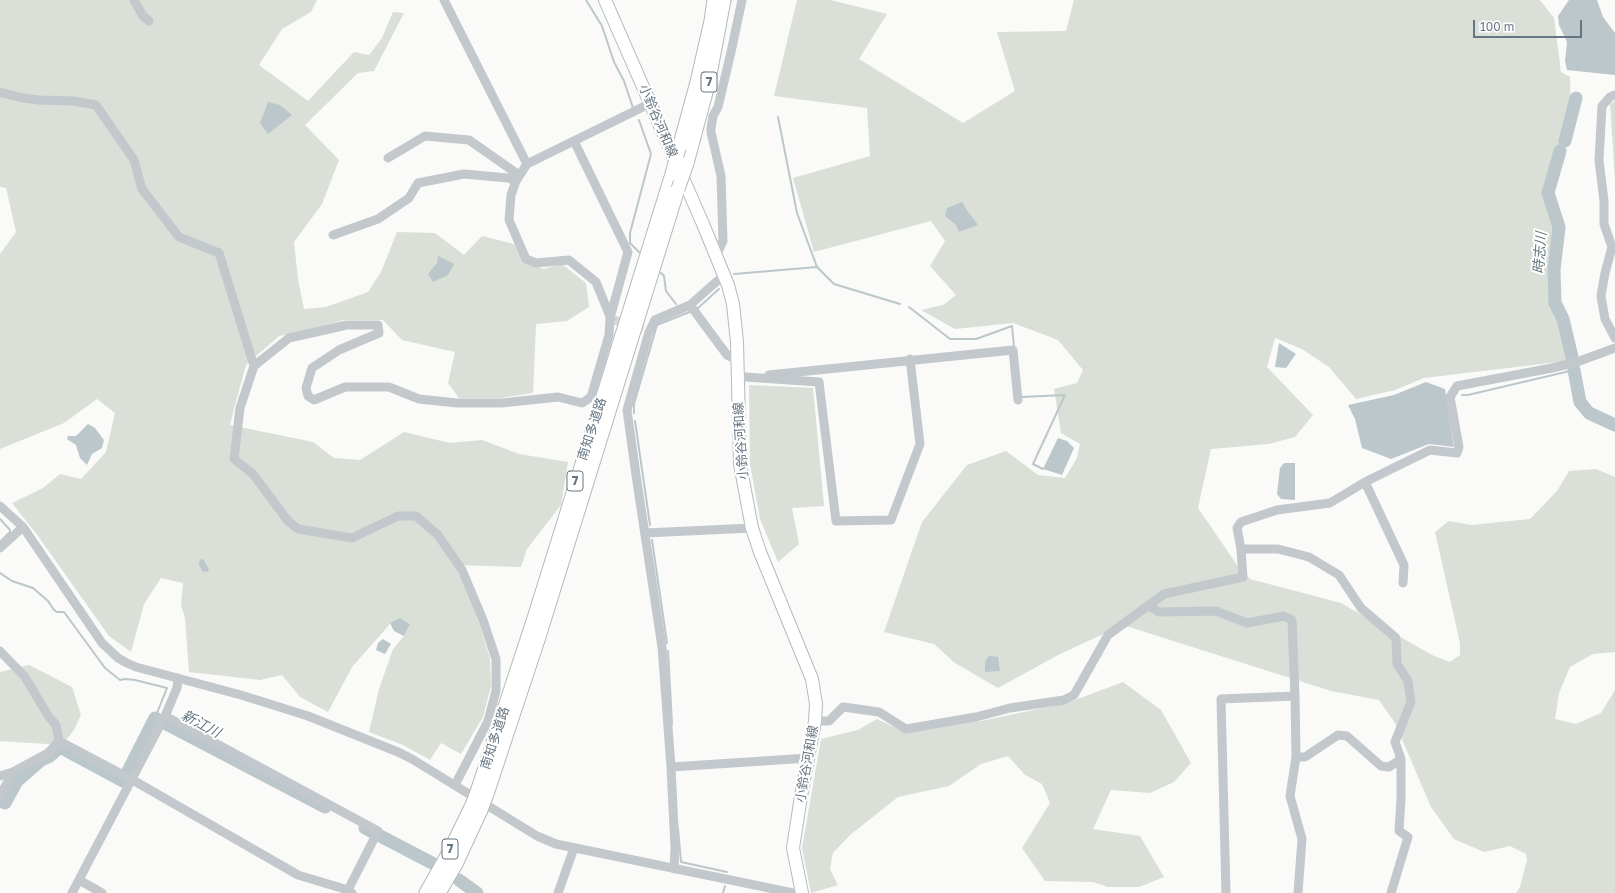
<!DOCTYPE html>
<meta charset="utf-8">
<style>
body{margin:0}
#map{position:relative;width:1615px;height:893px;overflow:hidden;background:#fafaf8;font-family:"Golos Text",sans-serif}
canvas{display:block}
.scale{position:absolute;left:1473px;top:20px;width:109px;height:18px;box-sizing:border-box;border:2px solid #657683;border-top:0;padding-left:5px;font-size:12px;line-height:14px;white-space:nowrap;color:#657683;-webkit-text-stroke:3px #fff;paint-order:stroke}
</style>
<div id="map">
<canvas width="1615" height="893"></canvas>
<div class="scale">100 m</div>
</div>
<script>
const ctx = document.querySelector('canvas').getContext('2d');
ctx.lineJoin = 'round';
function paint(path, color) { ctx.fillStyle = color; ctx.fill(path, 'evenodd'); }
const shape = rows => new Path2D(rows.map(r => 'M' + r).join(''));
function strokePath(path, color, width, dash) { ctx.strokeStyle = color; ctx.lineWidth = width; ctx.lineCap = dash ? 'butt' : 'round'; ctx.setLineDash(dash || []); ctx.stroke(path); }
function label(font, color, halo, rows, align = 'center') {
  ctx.font = font + ' "Golos Text","Noto Sans JP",sans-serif'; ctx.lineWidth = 4; ctx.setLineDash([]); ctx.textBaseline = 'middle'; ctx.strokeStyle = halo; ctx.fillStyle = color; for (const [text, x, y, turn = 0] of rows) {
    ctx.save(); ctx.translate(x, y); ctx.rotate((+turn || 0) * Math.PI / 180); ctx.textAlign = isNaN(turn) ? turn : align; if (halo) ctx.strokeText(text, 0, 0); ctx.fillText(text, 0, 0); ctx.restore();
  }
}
const green = shape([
 [0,0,317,0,311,12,282,29,259,65,308,101,354,52,369,55,382,38,393,12,404,13,374,71,358,73,305,125,339,160,322,204,294,242,298,279,304,309,326,307,368,292,381,272,397,232,435,233,464,255,482,236,514,244,524,262,544,269,562,264,586,283,589,307,567,321,536,324,533,393,501,398,459,398,448,383,455,352,402,340,383,320,343,320,307,331,279,336,246,365,235,405,230,425,313,442,334,458,360,460,404,432,450,443,482,440,519,454,568,462,561,505,527,549,521,567,455,565,478,620,490,658,491,686,483,717,461,754,441,743,430,760,403,745,369,732,379,689,393,649,404,636,410,624,400,618,390,624,352,667,328,712,300,697,282,675,260,680,189,672,185,618,181,605,183,583,161,578,144,604,131,652,109,636,38,536,12,503,43,488,60,474,81,479,106,452,115,413,97,399,64,423,0,449,0,254,16,232,6,188,0,187],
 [797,0,830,0,887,14,859,59,963,123,1015,91,997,32,1066,31,1074,0,1540,0,1554,18,1561,72,1570,77,1571,135,1543,192,1556,228,1550,268,1557,316,1567,361,1424,378,1395,390,1356,399,1329,367,1302,349,1275,338,1267,367,1313,415,1295,437,1269,444,1211,449,1198,508,1237,565,1250,579,1341,603,1432,655,1450,662,1460,655,1460,643,1435,532,1449,521,1471,525,1530,519,1557,491,1569,471,1596,469,1615,477,1615,652,1593,654,1570,667,1559,693,1555,719,1576,724,1601,713,1615,690,1615,893,1516,893,1520,887,1527,860,1526,854,1510,846,1484,852,1454,839,1431,807,1395,723,1379,700,1331,691,1123,625,1060,654,998,688,955,663,934,644,884,632,922,522,967,465,1006,451,1038,475,1065,478,1077,458,1080,444,1061,433,1054,389,1077,383,1083,370,1058,340,1013,323,955,329,921,310,943,305,956,295,930,266,945,241,931,221,814,252,793,178,870,156,867,108,774,96],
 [1615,101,1615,181,1610,104],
 [749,385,813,388,824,506,792,508,799,544,778,562,760,519,750,464],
 [29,665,72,687,81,715,74,730,62,745,0,741,0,672],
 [1123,682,1161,710,1191,763,1174,782,1150,793,1111,790,1093,829,1140,836,1164,877,1139,887,1108,887,1093,882,1045,881,1022,848,1050,803,1042,784,1025,775,1008,756,981,764,949,786,898,797,850,835,833,853,830,869,838,885,811,893,802,848,821,739,858,730,877,719,907,733,981,721,1067,703]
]);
const water = shape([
 [1569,0,1597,0,1603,17,1615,33,1615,75,1567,70,1565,61,1567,42,1559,25,1558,16],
 [268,102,280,105,292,115,268,134,260,123],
 [962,202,966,209,978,225,959,232,956,225,945,216,947,208],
 [438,256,454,264,448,275,433,282,428,274,437,263],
 [1279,343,1296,354,1286,368,1275,367],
 [1426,382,1445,389,1454,447,1429,444,1391,459,1362,448,1355,419,1348,405,1394,395],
 [88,424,95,428,104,440,102,448,92,454,87,465,80,458,76,445,67,439,68,436,76,436],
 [1058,438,1067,441,1074,448,1062,475,1043,469],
 [1284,463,1295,463,1295,500,1281,499,1277,494,1280,468],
 [200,559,204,560,209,570,207,572,202,571,199,564],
 [400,618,410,624,404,636,394,631,390,623],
 [383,639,391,644,385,654,376,650,378,643],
 [989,656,998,657,1000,671,985,672,985,662]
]);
const stream = shape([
 [586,0,602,26,614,62,624,81,633,108],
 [639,120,651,154,630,233,630,243,639,252],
 [817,267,834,284,900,304],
 [661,273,664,276,666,291,676,304],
 [734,274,817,267,797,213,778,117],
 [909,307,950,339,976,339,1012,326,1014,347],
 [698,308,719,289],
 [1021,395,1021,397,1065,395,1033,464,1043,469],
 [1462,395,1468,395,1574,370],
 [634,413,634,404,657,325,692,311],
 [635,421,650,525],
 [0,519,10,530,10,532,0,542],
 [652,540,667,643],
 [0,573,12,581,33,588,48,601,54,610,57,612,64,612,105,668,120,680,125,679,135,680,167,688,155,718],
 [668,651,672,724],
 [678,828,681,862,727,872],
 [723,893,725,886]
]);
const river = shape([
 [1565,141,1576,98],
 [1560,151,1548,193,1559,227,1554,270,1555,303,1563,319,1572,357],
 [1574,370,1580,402,1589,413,1615,425],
 [0,801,5,803,17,781,41,760,50,756,60,747,123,781,155,718,325,807],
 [365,828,432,863],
 [459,880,477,893]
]);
const minorTunnel = shape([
 [614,320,643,329]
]);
const minor = shape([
 [134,0,143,16,149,21],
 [444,0,527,164],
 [0,92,23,98,39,100,74,101,96,105,134,160,142,189,179,237,219,253,254,366,240,408,234,459,253,474,288,521,298,529,352,538,398,516,416,516,438,535,462,570,483,620,496,659,496,691,488,721,455,785],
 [1615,95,1610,97,1602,106,1599,160,1604,201,1604,224,1612,247,1605,273,1601,296,1605,319,1615,338],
 [388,158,425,136,469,140,519,175],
 [333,235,378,219,409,198,418,183,464,174,508,178,516,181],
 [716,256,723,241,721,176,711,132,711,128,713,116,718,107,731,52,742,0],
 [690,305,727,355,737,360],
 [611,319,596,282,569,260,536,263,526,259,509,220,511,195,516,181,527,164,651,103],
 [254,366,289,338,347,325,378,325,379,333,339,350,312,368,306,388,308,396,314,400,345,387,389,387,419,399,457,403,502,403,558,397,582,403,591,397,609,335,610,318,628,252,574,141],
 [769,375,1013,350,1018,400],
 [745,377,819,382,836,521,891,520,920,444,910,359],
 [1365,482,1404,565,1403,583],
 [0,506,23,527,102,643,118,658,127,663,136,667,241,695,308,716,398,752,412,759,537,836,556,844,793,893],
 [645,533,752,528],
 [0,548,23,527],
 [1241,549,1278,549,1309,557,1339,575,1361,608,1396,638,1397,664,1408,681,1411,702,1395,742,1401,759,1401,799,1399,831,1408,837,1391,893],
 [1149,606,1159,612,1216,611,1247,623,1284,616,1292,620,1295,696,1296,757,1290,796,1302,839,1298,893],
 [0,651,25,677,49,717,56,725,59,741],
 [165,716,378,831,348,890],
 [815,721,829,721,843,707,879,712,906,729,976,717,1010,708,1064,700,1074,695,1108,635,1164,594,1243,577,1241,549,1237,528,1241,522,1277,510,1330,503,1365,482,1430,450,1457,453,1459,447,1450,397,1457,386,1552,368,1577,362,1615,348],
 [59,741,131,779,298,875,348,890,352,893],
 [1296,757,1305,757,1338,735,1347,736,1381,766,1389,767,1401,759],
 [671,767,809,758],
 [0,776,13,772,48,753,59,741],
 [0,796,13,772],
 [674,869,675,848,671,767,662,647,636,475,627,410,649,332,655,320,690,305,724,275],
 [79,880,102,893],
 [72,893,165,716,177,688,178,678],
 [558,893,574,848],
 [1226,893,1221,699,1295,696]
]);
const major = shape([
 [605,0,703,224,728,285,733,304,737,342,740,464,752,528,760,552,812,679,816,704,815,721,801,796,793,848,802,893]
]);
const highway = shape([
 [679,148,697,82,711,21,714,0],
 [687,163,708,85,724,0],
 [478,789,535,615,672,174],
 [487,794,539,637,678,189],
 [426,893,449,852,472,805],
 [439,893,456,864,481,810]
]);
const highwayBridge = shape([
 [672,174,679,148],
 [678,189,687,163],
 [472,805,478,789],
 [481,810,487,794]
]);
const shields = [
 [709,82,16],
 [575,481,16],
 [450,849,16]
];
const shieldNames = [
 ["7",709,82],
 ["7",575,481],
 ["7",450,849]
];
const streetNames = [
 ["小鈴谷河和線",658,121,67],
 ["南知多道路",592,429,-72],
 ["小鈴谷河和線",741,441,-94],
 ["南知多道路",495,738,-72],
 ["小鈴谷河和線",807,764,-80]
];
const waterNames = [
 ["時志川",1540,253,-86],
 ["新江川",201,724,28]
];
paint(green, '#dadfd7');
paint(water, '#bbc7cb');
strokePath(stream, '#bbc7cb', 2);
strokePath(river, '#bbc7cb', 13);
strokePath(minorTunnel, '#d5d9db', 9, [9, 4.5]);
strokePath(major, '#b5babe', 14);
strokePath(highway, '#b4b9bd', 15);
strokePath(minor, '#c3c8cc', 9);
strokePath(major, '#fff', 12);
strokePath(highway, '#fff', 13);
strokePath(highwayBridge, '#b4b9bd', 15, []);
strokePath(highwayBridge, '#fff', 13);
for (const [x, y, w] of shields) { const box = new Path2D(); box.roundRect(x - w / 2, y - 10, w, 20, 3); ctx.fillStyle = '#fff'; ctx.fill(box); strokePath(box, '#657683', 1); }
label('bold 12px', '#657683', null, shieldNames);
label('13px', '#657683', '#fff', streetNames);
label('italic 14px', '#60757c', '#fff', waterNames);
</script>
